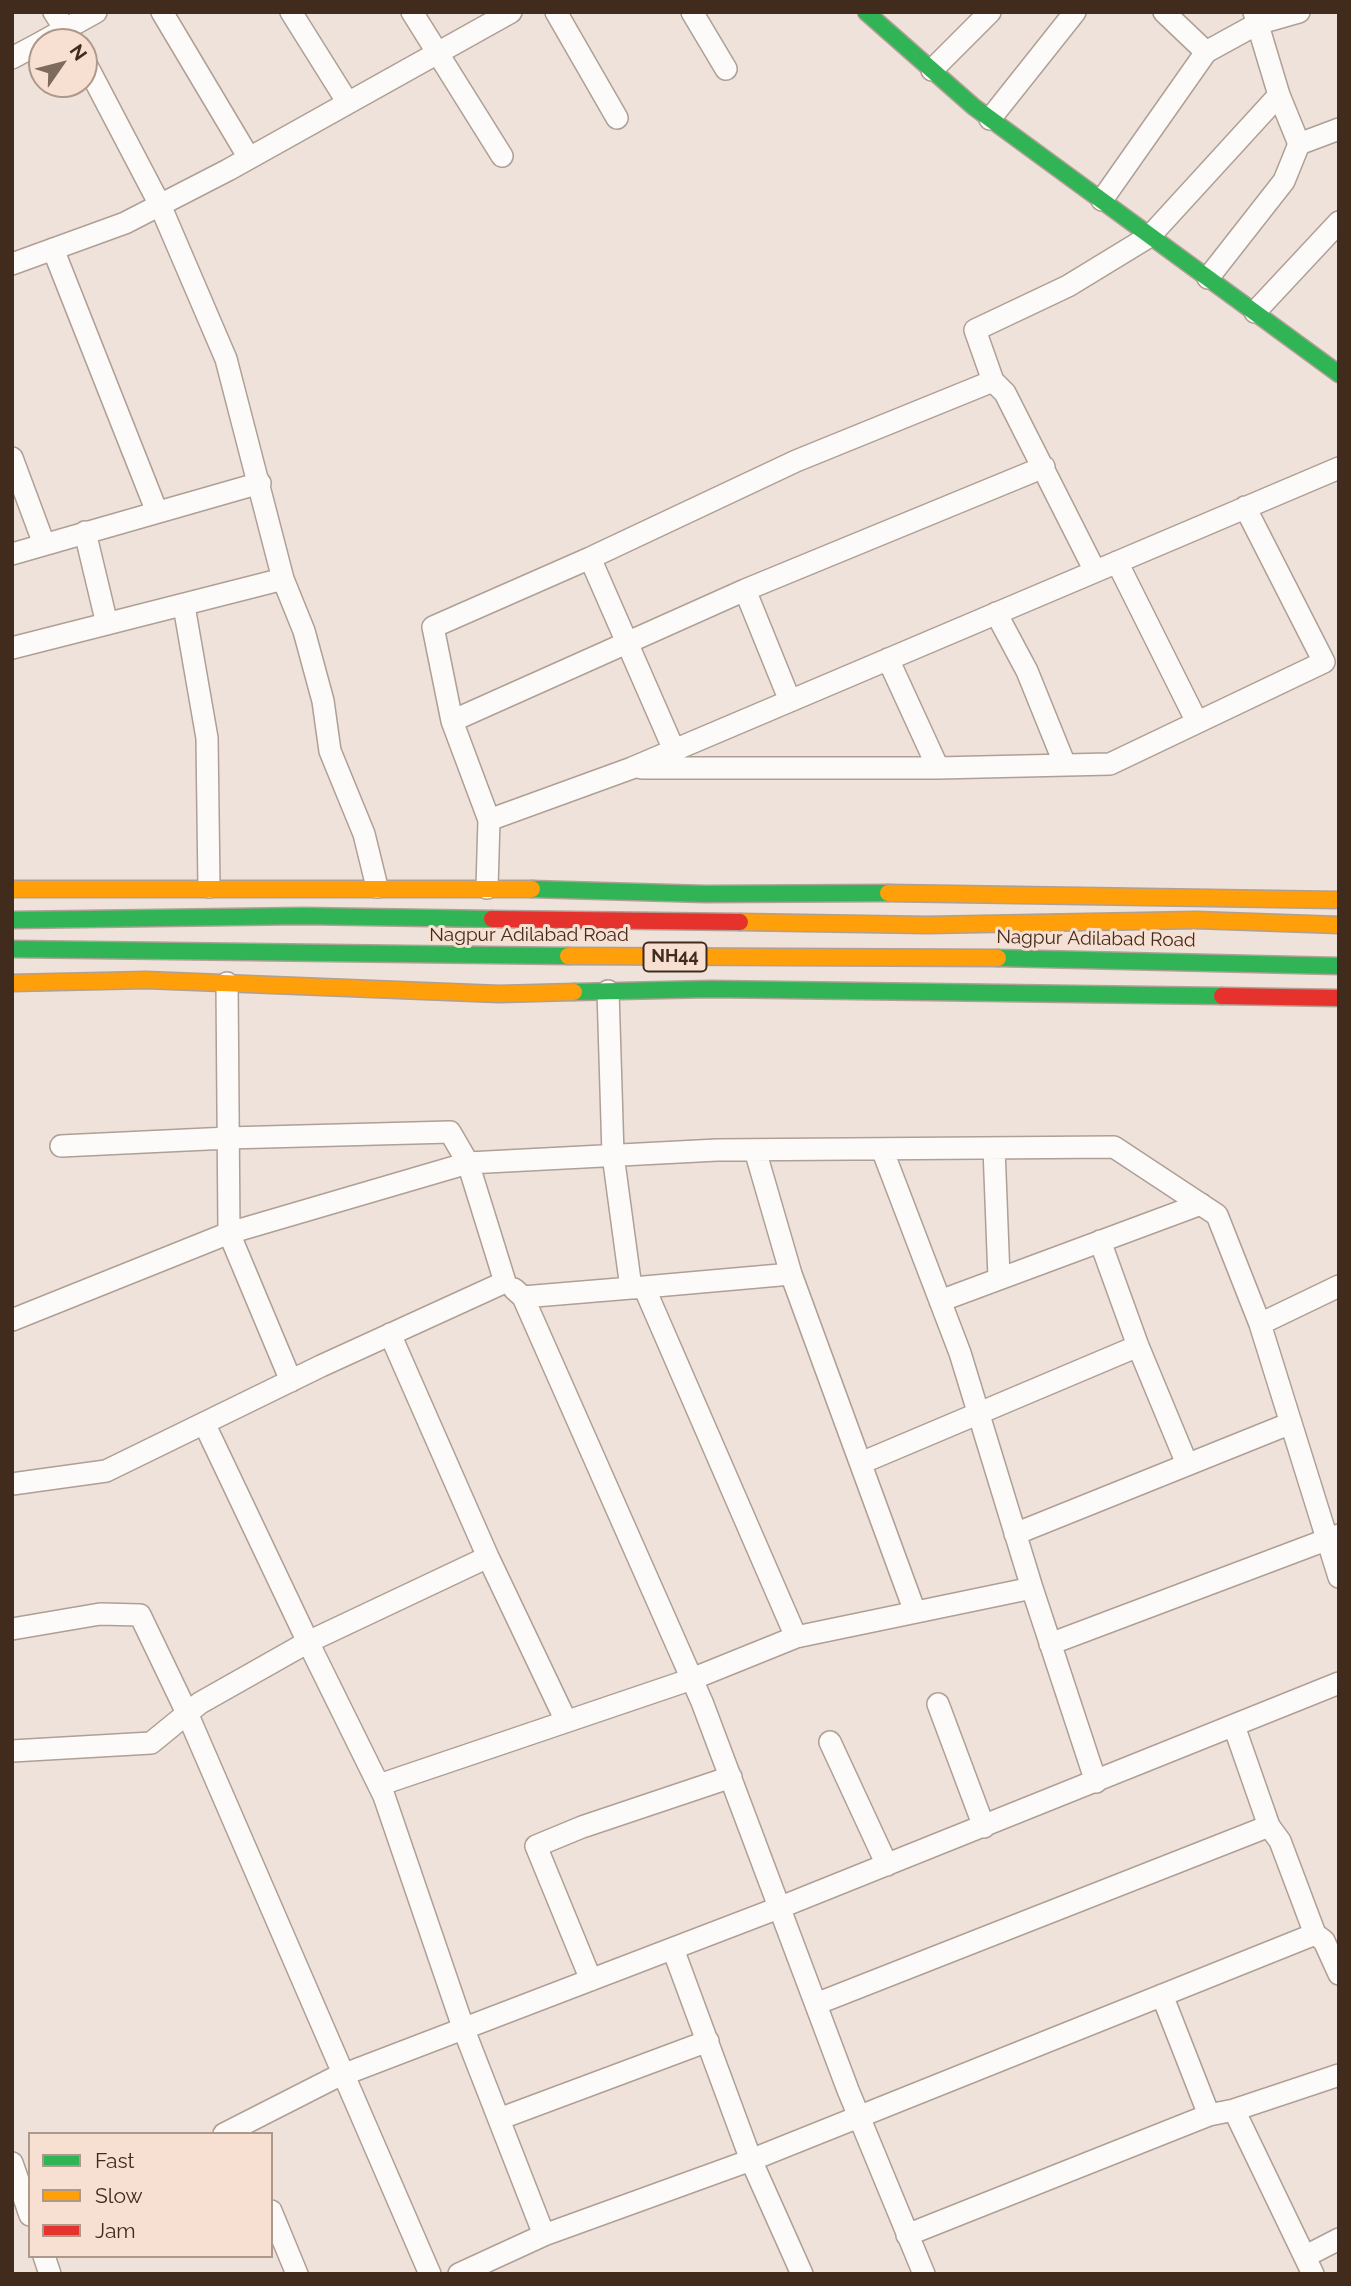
<!DOCTYPE html>
<style>
body{margin:0}
#map{position:relative;width:1351px;height:2286px;overflow:hidden;background:#efe2da;font-family:Raleway,sans-serif}
canvas{display:block}
.frame{position:absolute;inset:0;border:14px solid #412b1d;pointer-events:none}
.legend{position:absolute;left:28px;top:2132px;width:245px;height:126px;box-sizing:border-box;background:#f7e0d2;border:2px solid #ae988a;margin:0;padding:9px 12px;list-style:none;font-size:21px;color:#412b1d}
.legend li{display:flex;align-items:center;gap:14px;height:35px}
.legend b{width:35px;border:2px solid #ae988a}
.north{position:absolute;left:28px;top:28px;width:70px;height:70px;box-sizing:border-box;background:#f7e0d2;border:2px solid #ae988a;border-radius:50%;rotate:55deg;font-size:19px;font-weight:700;line-height:28px;text-align:center;color:#412b1d}
.north::after{content:'';display:block;margin:auto;width:24px;height:32px;background:#7e6b5f;clip-path:polygon(50% 0,100% 100%,50% 72%,0 100%)}
</style>
<div id="map">
<canvas width="1351" height="2286"></canvas>
<div class="frame"></div>
<ul class="legend">
<li><b style="height:9px;background:#30b455"></b>Fast</li>
<li><b style="height:9px;background:#ff9f0a"></b>Slow</li>
<li><b style="height:9px;background:#e5322d"></b>Jam</li>
</ul>
<div class="north">N</div>
</div>
<script>
const ctx = document.querySelector('canvas').getContext('2d');
ctx.lineJoin = 'round';
const shape = rows => new Path2D(rows.map(r => 'M' + r).join(''));
function strokePath(path, color, width, dash) { ctx.strokeStyle = color; ctx.lineWidth = width; ctx.lineCap = dash ? 'butt' : 'round'; ctx.setLineDash(dash || []); ctx.stroke(path); }
function label(font, color, halo, rows, align = 'center') {
  ctx.font = font + ' Raleway,sans-serif'; ctx.lineWidth = 6; ctx.setLineDash([]); ctx.textBaseline = 'middle'; ctx.strokeStyle = halo; ctx.fillStyle = color; for (const [text, x, y, turn = 0] of rows) {
    ctx.save(); ctx.translate(x, y); ctx.rotate((+turn || 0) * Math.PI / 180); ctx.textAlign = isNaN(turn) ? turn : align; if (halo) ctx.strokeText(text, 0, 0); ctx.fillText(text, 0, 0); ctx.restore();
  }
}
const street = shape([
 [54,12,72,40],
 [162,12,249,158],
 [291,12,348,103],
 [412,12,502,156],
 [556,12,617,118],
 [692,12,726,69],
 [1164,12,1206,52],
 [42,42,96,12],
 [12,58,42,42],
 [84,60,160,205,226,359,283,579,304,631,323,701,330,751,364,834,377,887],
 [932,70,990,12],
 [990,119,1075,12],
 [1299,144,1339,129],
 [1102,200,1206,52,1257,24,1299,12],
 [53,249,157,512],
 [12,264,125,223,228,170,511,12],
 [1208,278,1284,181,1299,144,1279,95,1254,12],
 [1255,312,1339,222],
 [12,458,44,544],
 [85,532,107,624],
 [12,554,260,483],
 [1117,562,1197,722],
 [1095,571,1005,393,993,381,975,330,1068,286,1150,236,1279,95],
 [745,590,790,701],
 [184,606,207,738,209,887],
 [996,613,1027,671,1065,765],
 [12,648,283,579],
 [888,659,938,768,1110,764,1324,662,1245,507],
 [452,721,745,590,1044,467],
 [674,750,590,558,796,461,993,381],
 [642,768,938,768],
 [489,820,452,721,433,627,590,558],
 [487,888,489,820,632,768,1339,468],
 [227,983,229,1233,291,1381],
 [994,1148,999,1278],
 [882,1149,960,1353,1032,1588],
 [1100,1241,1138,1346,1187,1464],
 [791,1274,915,1612],
 [633,1288,791,1274,755,1150],
 [514,1289,523,1297,631,1288,613,1155,608,991],
 [523,1297,702,1702,848,2090,924,2274],
 [940,1301,1201,1204],
 [12,1320,229,1233,468,1163,450,1132,228,1138,61,1146],
 [1260,1324,1339,1577],
 [390,1334,488,1557,566,1721],
 [861,1463,1138,1346],
 [12,1484,106,1471,321,1366,505,1282,468,1163,717,1150,1114,1147,1217,1215,1260,1324,1339,1286],
 [1015,1534,1291,1423],
 [488,1557,308,1642,384,1796,464,2030,544,2235,751,2160,1315,1934],
 [12,1629,100,1614,140,1615,187,1713,430,2274],
 [796,1637,1032,1588,1096,1782],
 [1050,1644,1339,1535],
 [938,1704,984,1827],
 [1234,1726,1269,1826,1280,1841,1315,1934,1324,1941,1339,1974],
 [830,1742,887,1865],
 [12,1751,151,1743,200,1703,308,1642,204,1423],
 [379,1785,692,1679,796,1637,644,1287],
 [673,1949,751,2160,802,2274],
 [591,1980,536,1846,582,1827,731,1777],
 [1162,1995,1209,2115],
 [816,2004,1269,1826],
 [1234,2110,1313,2274],
 [499,2119,708,2041],
 [224,2134,332,2079,781,1907,1339,1683],
 [12,2163,30,2215],
 [271,2211,297,2274],
 [907,2235,1209,2115,1234,2110,1339,2075],
 [44,2256,50,2274],
 [1306,2256,1339,2239],
 [459,2274,544,2235]
]);
const fast = shape([
 [866,12,974,107,1339,374],
 [532,889,705,894,888,893],
 [12,920,303,916,492,919],
 [12,949,568,956],
 [998,958,1339,966],
 [574,992,711,989,1222,996]
]);
const slow = shape([
 [12,889,532,889],
 [888,893,1339,900],
 [740,922,927,925,1196,920,1339,925],
 [568,956,998,958],
 [12,983,146,980,499,994,574,992]
]);
const jam = shape([
 [492,919,740,922],
 [1222,996,1339,998]
]);
const shields = [
 [675,957,63]
];
const shieldNames = [
 ["NH44",675,957]
];
const streetNames = [
 ["Nagpur Adilabad Road",529,935],
 ["Nagpur Adilabad Road",1096,939,1]
];
strokePath(street, '#af9f95', 24);
strokePath(fast, '#af9f95', 19);
strokePath(slow, '#af9f95', 19);
strokePath(jam, '#af9f95', 19);
strokePath(street, '#fdfbf9', 21);
strokePath(fast, '#30b455', 16);
strokePath(slow, '#ff9f0a', 16);
strokePath(jam, '#e5322d', 16);
for (const [x, y, w] of shields) { const box = new Path2D(); box.roundRect(x - w / 2, y - 14.5, w, 29, 5); ctx.fillStyle = '#f7e0d2'; ctx.fill(box); strokePath(box, '#412b1d', 2); }
label('bold 18px', '#412b1d', null, shieldNames);
label('19px', '#412b1d', '#f7e0d2', streetNames);
</script>
